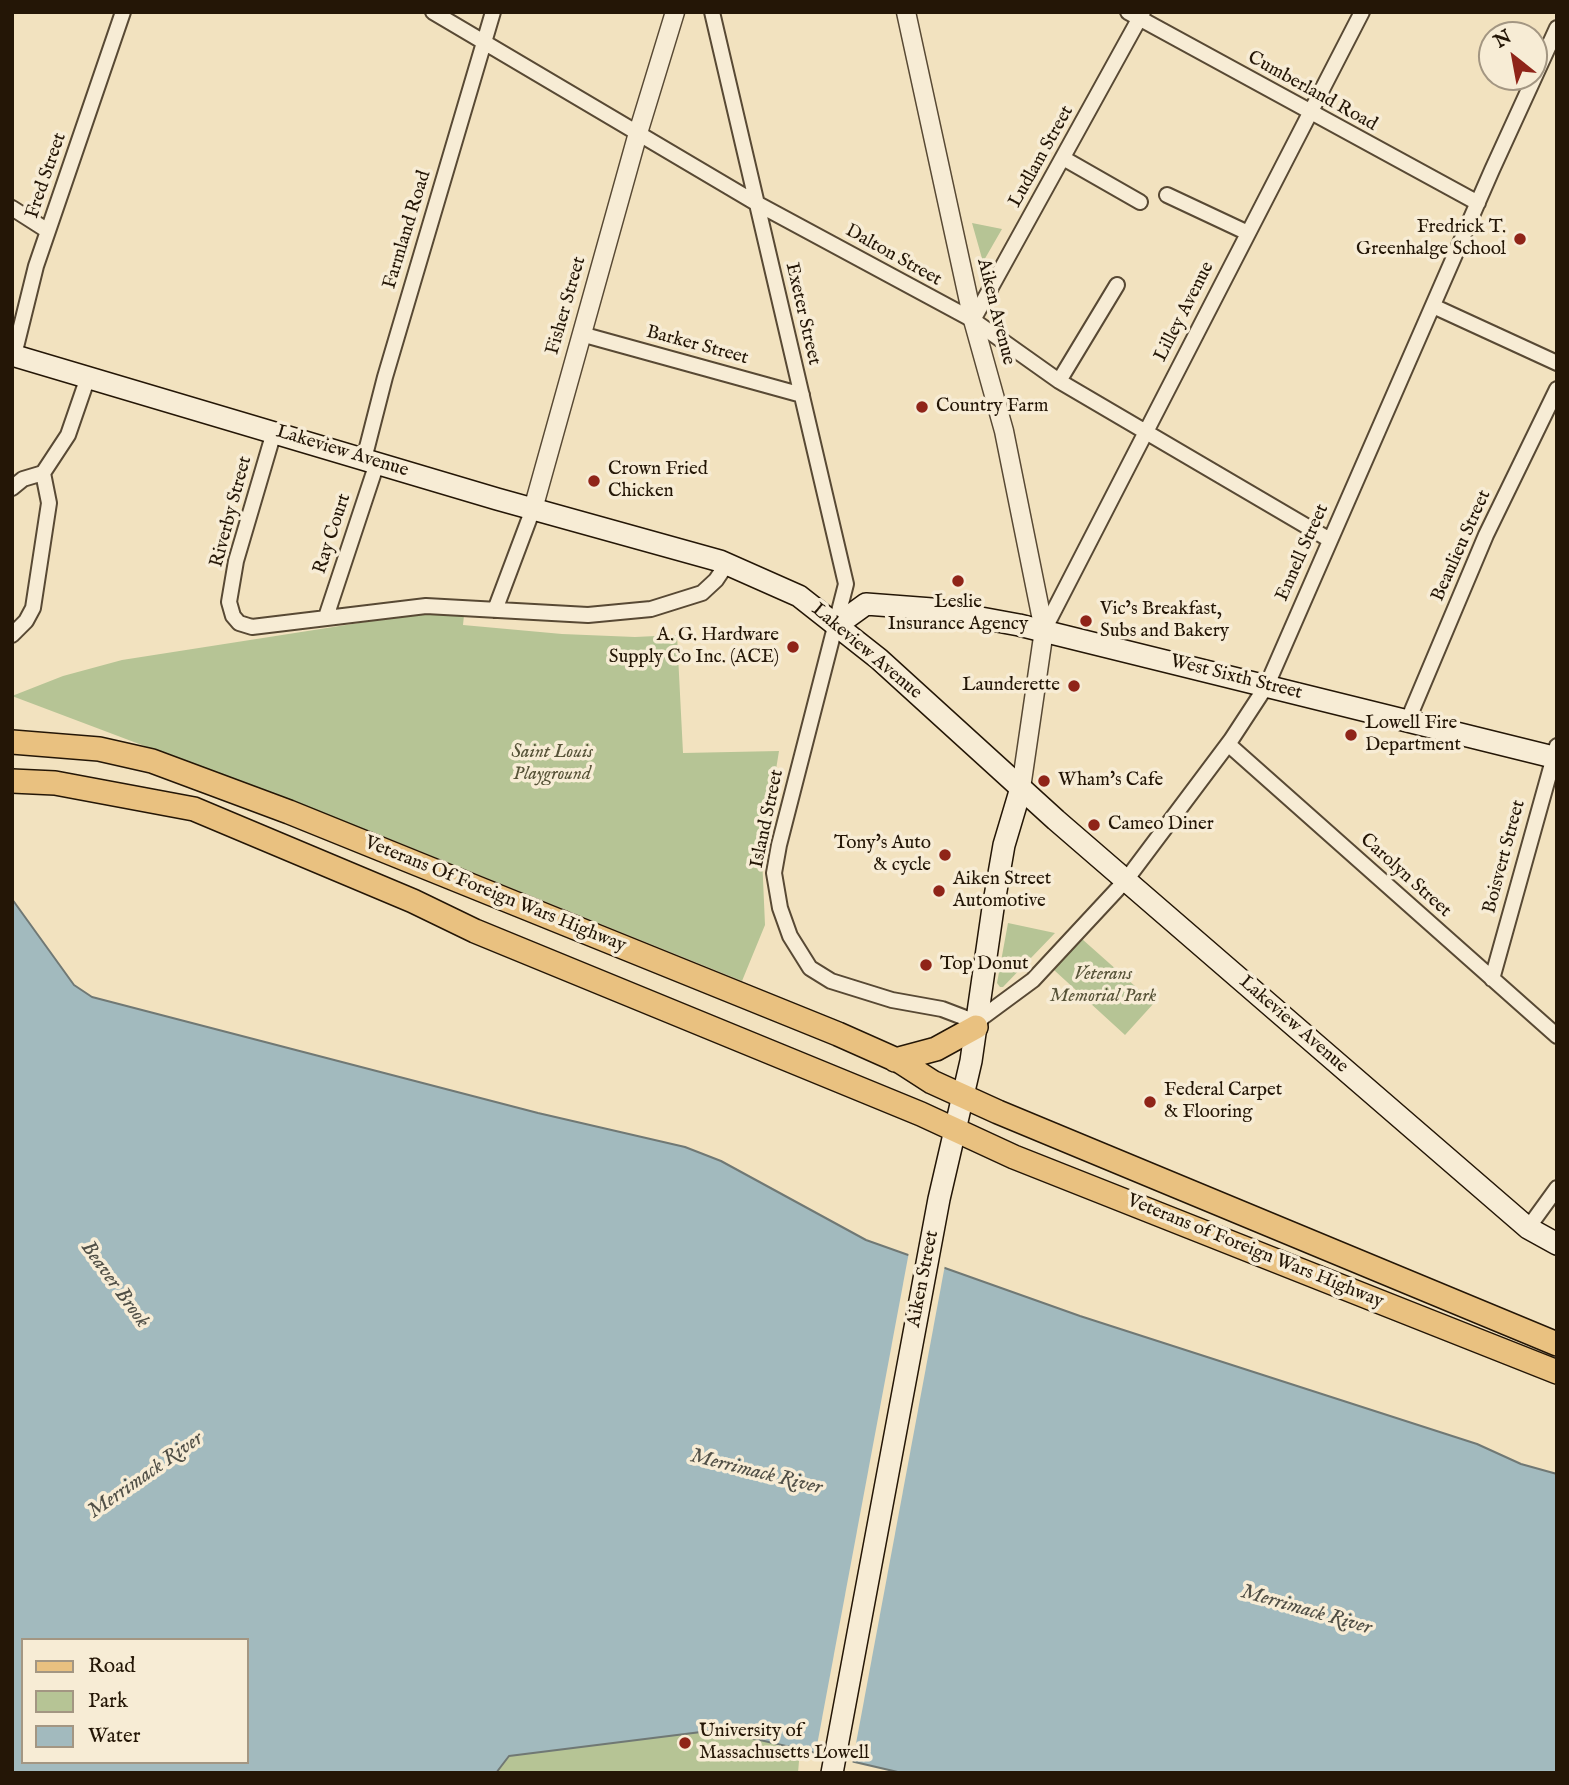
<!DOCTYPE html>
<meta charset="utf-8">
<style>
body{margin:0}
#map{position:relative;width:1569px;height:1785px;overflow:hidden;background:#f2e2bf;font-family:"IM FELL English",serif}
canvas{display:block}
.frame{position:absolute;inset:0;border:14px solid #241606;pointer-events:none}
.legend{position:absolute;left:21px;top:1638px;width:228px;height:126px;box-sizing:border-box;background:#f7ecd5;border:2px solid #a39682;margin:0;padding:9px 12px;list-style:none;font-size:21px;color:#241606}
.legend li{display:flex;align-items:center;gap:14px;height:35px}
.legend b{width:35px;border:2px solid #a39682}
.north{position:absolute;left:1478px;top:21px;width:70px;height:70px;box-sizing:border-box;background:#f7ecd5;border:2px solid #a39682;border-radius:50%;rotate:329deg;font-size:19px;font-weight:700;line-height:28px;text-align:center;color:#241606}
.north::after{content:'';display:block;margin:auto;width:24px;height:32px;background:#8f2418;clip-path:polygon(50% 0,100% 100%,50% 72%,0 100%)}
</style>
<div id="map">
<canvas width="1569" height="1785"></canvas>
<div class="frame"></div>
<ul class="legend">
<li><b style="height:9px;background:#e9c180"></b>Road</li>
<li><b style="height:19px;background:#b6c495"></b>Park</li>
<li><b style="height:19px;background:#a2babe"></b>Water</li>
</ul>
<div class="north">N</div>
</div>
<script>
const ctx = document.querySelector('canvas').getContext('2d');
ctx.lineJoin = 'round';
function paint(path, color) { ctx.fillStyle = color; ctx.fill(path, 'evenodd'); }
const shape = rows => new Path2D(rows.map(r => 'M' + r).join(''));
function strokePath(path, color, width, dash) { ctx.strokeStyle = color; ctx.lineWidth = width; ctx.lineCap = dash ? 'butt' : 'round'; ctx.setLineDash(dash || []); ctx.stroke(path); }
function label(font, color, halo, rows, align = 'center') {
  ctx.font = font + ' "IM FELL English",serif'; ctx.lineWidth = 7; ctx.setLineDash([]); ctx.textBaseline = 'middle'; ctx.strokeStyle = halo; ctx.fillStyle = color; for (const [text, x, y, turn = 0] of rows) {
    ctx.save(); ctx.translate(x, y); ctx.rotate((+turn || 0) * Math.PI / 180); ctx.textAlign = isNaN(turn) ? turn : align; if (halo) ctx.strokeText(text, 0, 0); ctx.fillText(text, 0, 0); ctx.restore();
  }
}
const green = shape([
 [972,223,1002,229,983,262],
 [410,615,464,615,463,625,562,634,635,637,677,635,683,753,779,751,762,856,765,925,742,981,375,833,12,696,63,676,122,660],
 [1008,923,1055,933,1003,987,1000,987,997,983],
 [1082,939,1154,1003,1125,1035,1054,970],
 [717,1730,800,1749,798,1773,496,1773,509,1756]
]);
const water = shape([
 [12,899,74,985,92,997,538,1113,685,1147,721,1161,866,1240,1080,1316,1477,1444,1521,1464,1557,1474,1557,1773,902,1773,717,1730,509,1756,496,1773,12,1773,12,899],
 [23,1640,247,1640,247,1762,23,1762,23,1640]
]);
const pier = shape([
 [909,1252,945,1265,852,1765,815,1756]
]);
const minor = shape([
 [433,12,756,203,973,320,1059,381,1330,540],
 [712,12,846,584,779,845,774,873,780,908,790,936,810,968,831,981,892,1000,942,1009,976,1022,1033,980,1126,880,1231,740,1267,685,1492,170,1557,28],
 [1128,12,1478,203],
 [1063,158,1140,202],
 [1167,195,1248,233],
 [12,208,48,231],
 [1433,306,1557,363],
 [973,320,1143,12],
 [581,334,802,395],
 [14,355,36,266,123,12],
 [1059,381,1117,285],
 [274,432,236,561,229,602,233,616,239,623,252,627,426,606,588,615,651,609,702,593,716,580,726,565],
 [364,459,385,377,493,12],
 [12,488,23,479,43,473],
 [495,610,533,509],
 [326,617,377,463],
 [1044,630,1362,12],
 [12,635,26,621,33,608,49,503,43,473,68,435,88,377],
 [1408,720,1486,535,1557,389],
 [1228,744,1557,1036],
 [1492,979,1557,746],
 [1528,1228,1557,1188]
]);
const tertiary = shape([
 [906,12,973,320,1004,431,1044,630,1021,788],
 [533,509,638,133,675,12]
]);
const secondary = shape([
 [12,355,497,499,720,561,799,596,879,659,1056,820,1528,1228,1557,1244],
 [837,625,866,604,932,609,1019,625,1557,758],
 [832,1773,939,1199,971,1061,993,908,1004,845,1021,788]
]);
const primary = shape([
 [12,742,99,749,152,761,289,812,838,1034,901,1062,932,1082,998,1112,1557,1344],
 [12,781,55,783,194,809,413,901,475,931,921,1114,1014,1157,1557,1372],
 [895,1060,936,1049,976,1027]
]);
const markers = [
 [1520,239,7,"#8f2418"],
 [922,407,7,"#8f2418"],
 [594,481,7,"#8f2418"],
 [958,581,7,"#8f2418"],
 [1086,621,7,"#8f2418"],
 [793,647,7,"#8f2418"],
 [1074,686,7,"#8f2418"],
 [1351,735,7,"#8f2418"],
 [1044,781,7,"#8f2418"],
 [1094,825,7,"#8f2418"],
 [945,855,7,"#8f2418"],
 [939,891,7,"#8f2418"],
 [926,965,7,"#8f2418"],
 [1150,1102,7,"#8f2418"],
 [685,1743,7,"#8f2418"]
];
const streetNames = [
 ["Cumberland Road",1312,92,29],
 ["Ludlam Street",1042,157,-61],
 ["Fred Street",47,176,-71],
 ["Farmland Road",408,230,-73],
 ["Dalton Street",893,256,29],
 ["Fisher Street",567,306,-74],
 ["Aiken Avenue",995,312,76],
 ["Lilley Avenue",1185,312,-63],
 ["Exeter Street",802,314,77],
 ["Barker Street",697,346,15],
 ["Lakeview Avenue",342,452,17],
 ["Riverby Street",232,512,-75],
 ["Ray Court",333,534,-72],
 ["Beaulieu Street",1462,546,-66],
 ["Ennell Street",1303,553,-66],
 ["Lakeview Avenue",866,652,40],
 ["West Sixth Street",1236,678,14],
 ["Island Street",768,819,-78],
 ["Boisvert Street",1505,857,-75],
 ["Carolyn Street",1405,876,42],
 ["Veterans Of Foreign Wars Highway",495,895,22],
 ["Lakeview Avenue",1293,1025,41],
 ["Veterans of Foreign Wars Highway",1255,1252,22],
 ["Aiken Street",924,1279,-79]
];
const poiNames = [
 ["Fredrick T.",1506,228,"right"],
 ["Greenhalge School",1506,250,"right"],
 ["Country Farm",936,407],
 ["Crown Fried",608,470],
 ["Chicken",608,492],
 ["Leslie",958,603,"center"],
 ["Insurance Agency",958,625,"center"],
 ["Vic’s Breakfast,",1100,610],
 ["Subs and Bakery",1100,632],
 ["A. G. Hardware",779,636,"right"],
 ["Supply Co Inc. (ACE)",779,658,"right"],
 ["Launderette",1060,686,"right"],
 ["Lowell Fire",1365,724],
 ["Department",1365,746],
 ["Wham's Cafe",1058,781],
 ["Cameo Diner",1108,825],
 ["Tony's Auto",931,844,"right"],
 ["& cycle",931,866,"right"],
 ["Aiken Street",953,880],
 ["Automotive",953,902],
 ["Top Donut",940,965],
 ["Federal Carpet",1164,1091],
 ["& Flooring",1164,1113],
 ["University of",699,1732],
 ["Massachusetts Lowell",699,1754]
];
const parkNames = [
 ["Saint Louis",552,753],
 ["Playground",552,775],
 ["Veterans",1103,975],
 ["Memorial Park",1103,997]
];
const waterNames = [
 ["Beaver Brook",114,1285,54],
 ["Merrimack River",756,1473,14],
 ["Merrimack River",146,1476,-35],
 ["Merrimack River",1306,1611,16]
];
paint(green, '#b6c495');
paint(water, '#a2babe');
strokePath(water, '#707874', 2);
paint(pier, '#f2e2bf');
strokePath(minor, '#584934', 18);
strokePath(tertiary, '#584934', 21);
strokePath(secondary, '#241606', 24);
strokePath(primary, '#241606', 26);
strokePath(minor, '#f7ecd5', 14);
strokePath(tertiary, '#f7ecd5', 18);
strokePath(secondary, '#f7ecd5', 21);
strokePath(primary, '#e9c180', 23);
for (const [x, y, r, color] of markers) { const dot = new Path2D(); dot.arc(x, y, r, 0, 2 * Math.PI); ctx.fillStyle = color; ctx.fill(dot); strokePath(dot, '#f7ecd5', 2.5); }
label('19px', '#241606', '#f7ecd5', streetNames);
label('19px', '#241606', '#f7ecd5', poiNames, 'left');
label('italic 19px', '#575338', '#f7ecd5', parkNames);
label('italic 21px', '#504f46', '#f7ecd5', waterNames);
</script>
